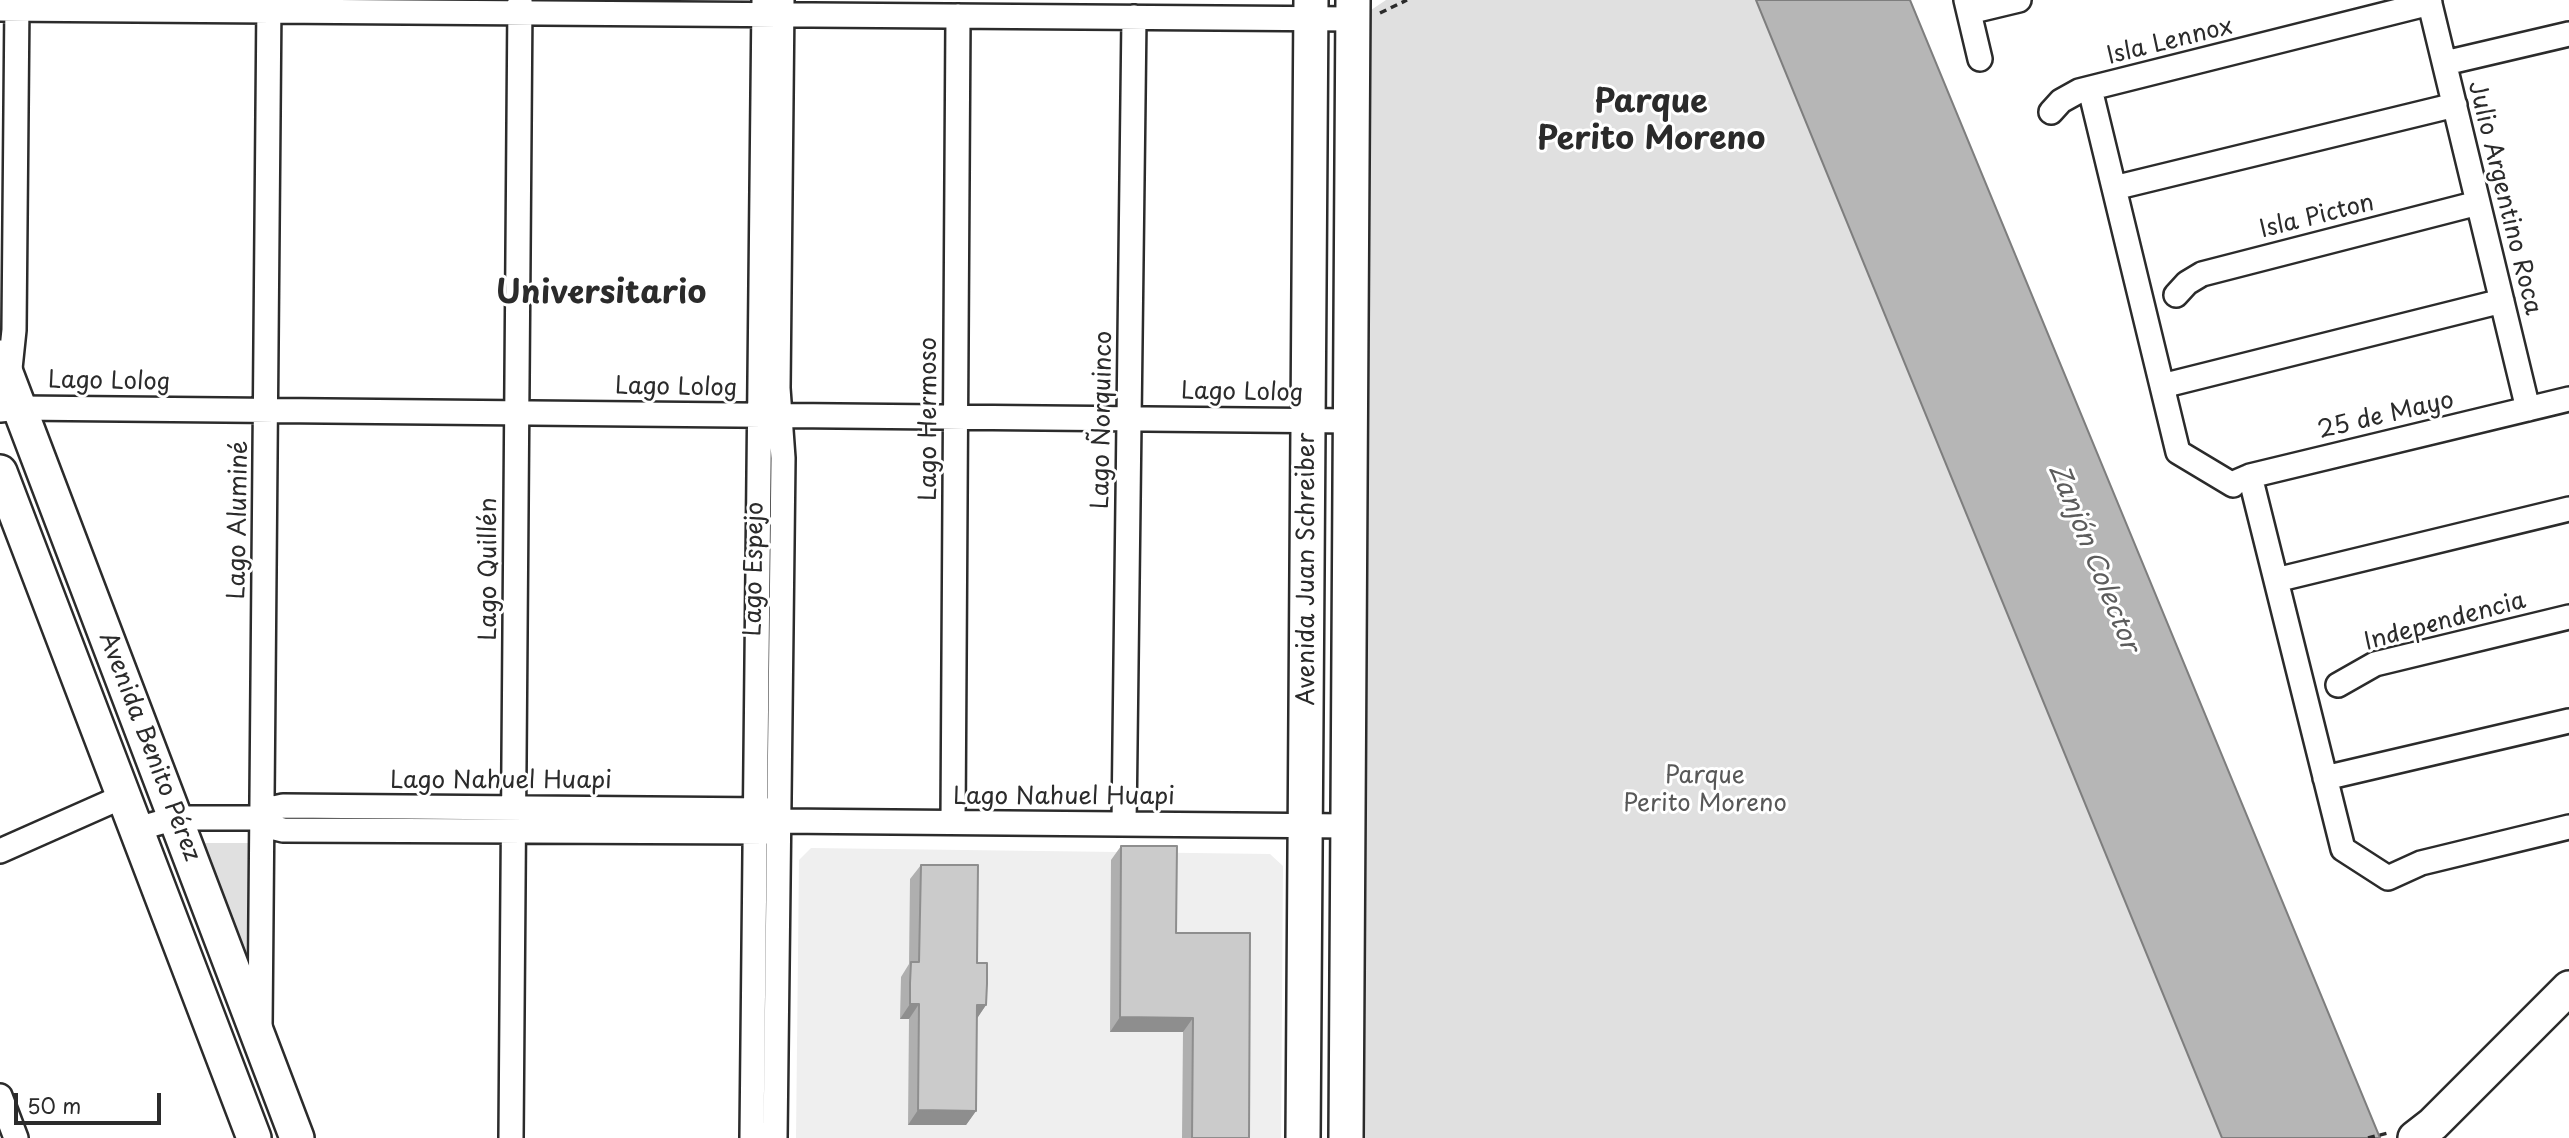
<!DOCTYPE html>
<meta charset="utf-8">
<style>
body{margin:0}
#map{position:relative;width:2569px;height:1138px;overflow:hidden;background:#fff;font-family:"Playpen Sans",sans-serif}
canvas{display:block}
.scale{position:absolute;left:14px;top:1093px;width:147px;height:32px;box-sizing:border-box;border:4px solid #2b2b2b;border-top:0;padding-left:9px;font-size:21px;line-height:24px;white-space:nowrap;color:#2b2b2b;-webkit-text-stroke:5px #fff;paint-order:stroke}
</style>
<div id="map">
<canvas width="2569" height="1138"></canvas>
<div class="scale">50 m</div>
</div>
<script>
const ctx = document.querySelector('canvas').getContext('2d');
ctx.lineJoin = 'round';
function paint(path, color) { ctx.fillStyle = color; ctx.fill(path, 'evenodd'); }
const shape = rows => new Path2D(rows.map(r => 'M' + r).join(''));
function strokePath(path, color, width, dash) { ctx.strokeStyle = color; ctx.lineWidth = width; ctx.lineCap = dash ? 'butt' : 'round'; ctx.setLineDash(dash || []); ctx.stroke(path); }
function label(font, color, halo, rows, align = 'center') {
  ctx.font = font + ' "Playpen Sans",sans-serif'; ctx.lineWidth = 6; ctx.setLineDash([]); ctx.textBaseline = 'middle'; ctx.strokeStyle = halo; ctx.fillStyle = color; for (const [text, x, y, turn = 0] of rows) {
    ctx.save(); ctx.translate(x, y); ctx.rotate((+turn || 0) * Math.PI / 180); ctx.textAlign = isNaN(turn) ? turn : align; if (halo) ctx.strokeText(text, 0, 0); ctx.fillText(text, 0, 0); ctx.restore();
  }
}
const built = shape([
 [811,848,1270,854,1283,866,1281,1138,796,1138,799,860]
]);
const green = shape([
 [1386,0,1756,0,2222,1138,1355,1138,1368,12],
 [204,843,249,843,246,963]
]);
const water = shape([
 [1756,0,1910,0,2380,1138,2222,1138,1756,0]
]);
const path = shape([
 [1380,13,1407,0],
 [2368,1138,2388,1133]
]);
const street = shape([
 [1966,0,1980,59],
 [2429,0,2528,409],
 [0,9,1353,19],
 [1969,12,2019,0],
 [2445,63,2569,34],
 [2090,89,2178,452,2233,485],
 [2051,112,2061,101,2079,91,2430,3],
 [2114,188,2455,105],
 [2176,295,2187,283,2202,274,2478,203],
 [9,378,14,330,17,0],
 [2162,386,2502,301],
 [0,410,19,408,1351,421],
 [2250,476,2343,849,2388,878,2421,863,2569,827],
 [2236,482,2250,476,2569,399],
 [2276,580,2569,509],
 [2338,685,2375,664,2569,617],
 [2325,778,2569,721],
 [262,818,274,808,283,806,771,810],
 [779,821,1348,826],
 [953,822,958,16],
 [1124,824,1134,17],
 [137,829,176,818,262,818,275,828,283,830,768,832],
 [0,851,124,796],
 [260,1026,269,0],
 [0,1096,16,1138],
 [511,1138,520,0],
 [752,1138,764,0],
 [775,1138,783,458,778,388,782,0]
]);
const secondary = shape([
 [0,357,297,1138],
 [0,472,254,1138],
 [1303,1138,1311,0],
 [1346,1138,1353,0],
 [2415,1138,2433,1124,2569,988]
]);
const wall = shape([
 [1121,846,1176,933,1249,1138,1182,1138,1183,1032,1110,1032,1111,860],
 [921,865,977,963,986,1005,977,1018,976,1111,966,1125,908,1125,909,1019,900,1019,901,977,909,964,910,879]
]);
const shadedWall = shape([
 [910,1004,919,1004,909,1019,900,1019],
 [977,1005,986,1005,976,1020],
 [1120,1017,1193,1018,1183,1032,1110,1032],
 [918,1110,976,1111,966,1125,908,1125]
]);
const building = shape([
 [1121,846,1177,846,1176,933,1250,933,1249,1138,1192,1138,1193,1018,1120,1017,1121,846],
 [921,865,978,865,977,963,987,963,987,984,986,1005,977,1005,976,1111,918,1110,919,1004,910,1004,910,983,911,962,919,962,921,865]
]);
const streetNames = [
 ["Isla Lennox",2170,42,-14],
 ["Julio Argentino Roca",2504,198,76],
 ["Isla Picton",2317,217,-14],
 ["Lago Lolog",109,382,1],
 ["Lago Lolog",676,388,1],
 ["Lago Lolog",1242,393,1],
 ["25 de Mayo",2386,416,-13],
 ["Lago Hermoso",929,419,-90],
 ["Lago Ñorquinco",1103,420,-89],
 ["Lago Aluminé",239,520,-89],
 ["Lago Quillén",489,569,-90],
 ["Lago Espejo",755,569,-89],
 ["Avenida Juan Schreiber",1307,569,-90],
 ["Independencia",2445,622,-15],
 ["Avenida Benito Pérez",149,747,69],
 ["Lago Nahuel Huapi",501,781],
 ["Lago Nahuel Huapi",1064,797]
];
const parkNames = [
 ["Parque",1705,776],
 ["Perito Moreno",1705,804]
];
const waterNames = [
 ["Zanjón Colector",2093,558,68]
];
const districtNames = [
 ["Parque",1651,103],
 ["Perito Moreno",1651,140],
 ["Universitario",601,294]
];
paint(built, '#efefef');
paint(green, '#e0e0e0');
paint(water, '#b6b6b6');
strokePath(water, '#7e7e7e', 2);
strokePath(street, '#2b2b2b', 28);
strokePath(secondary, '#2b2b2b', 38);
strokePath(path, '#2b2b2b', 3.5, [7, 5]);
strokePath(street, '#fff', 23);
strokePath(secondary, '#fff', 33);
paint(wall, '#afafaf');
paint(shadedWall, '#8e8e8e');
paint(building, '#cbcbcb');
strokePath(building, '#8e8e8e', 2);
label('24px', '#2b2b2b', '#fff', streetNames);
label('24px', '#585858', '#fff', parkNames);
label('italic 26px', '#5c5c5c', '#fff', waterNames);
label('bold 32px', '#2b2b2b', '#fff', districtNames);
</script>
